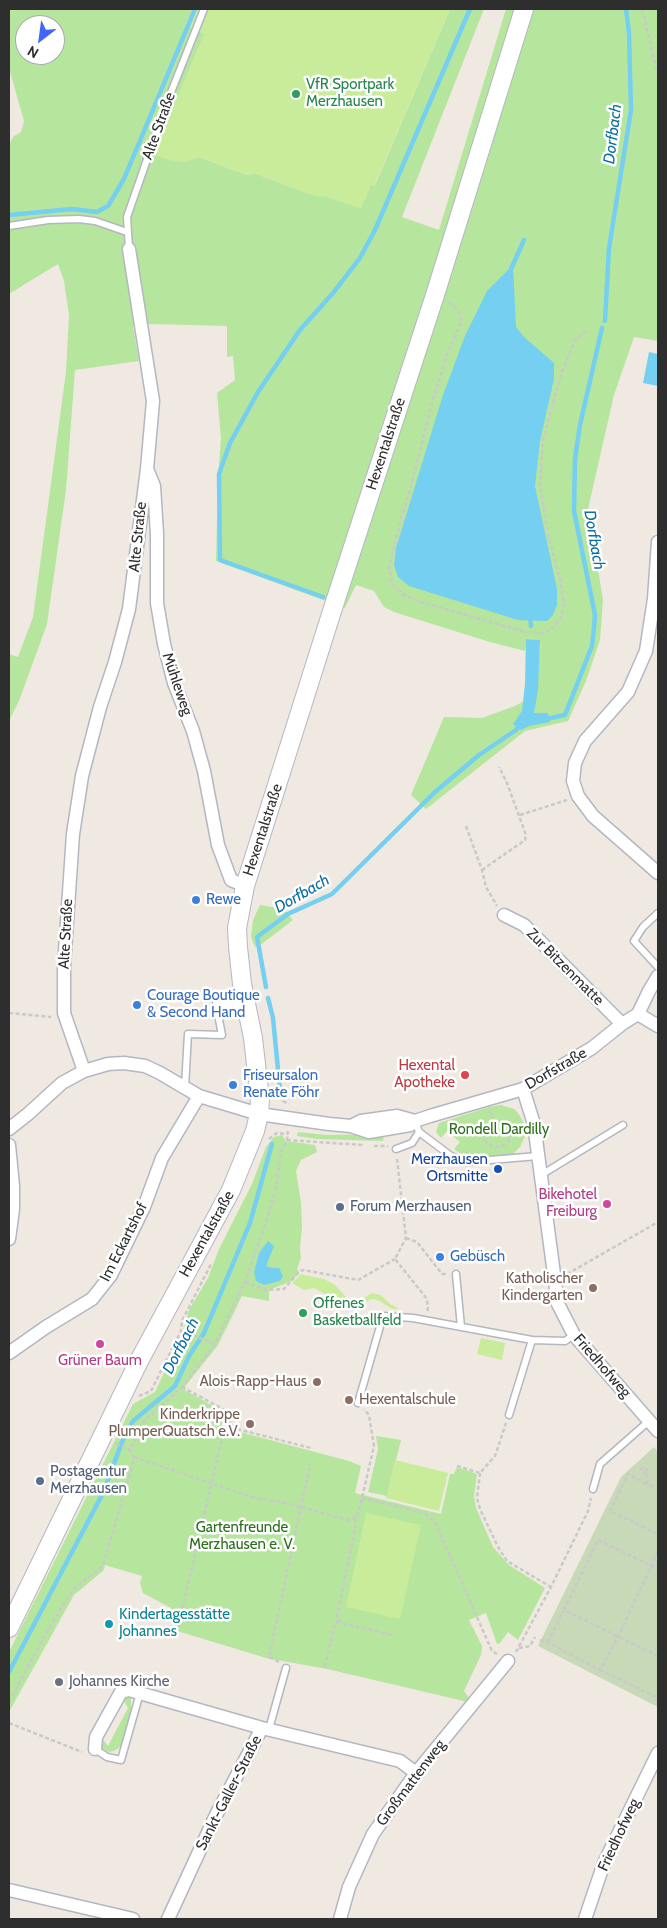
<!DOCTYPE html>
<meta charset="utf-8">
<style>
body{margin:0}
#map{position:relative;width:667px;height:1928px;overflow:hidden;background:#efe9e1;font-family:Cabin,sans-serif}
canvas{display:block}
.frame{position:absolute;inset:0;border:10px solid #2e2e2e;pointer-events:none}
.north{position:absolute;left:15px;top:15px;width:50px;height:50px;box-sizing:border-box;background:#fff;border:1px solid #ababab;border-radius:50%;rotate:210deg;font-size:14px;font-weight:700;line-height:20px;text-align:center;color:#2e2e2e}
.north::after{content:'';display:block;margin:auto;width:18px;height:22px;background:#4264fb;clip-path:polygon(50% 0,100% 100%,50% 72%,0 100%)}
</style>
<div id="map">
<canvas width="667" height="1928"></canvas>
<div class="frame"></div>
<div class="north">N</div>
</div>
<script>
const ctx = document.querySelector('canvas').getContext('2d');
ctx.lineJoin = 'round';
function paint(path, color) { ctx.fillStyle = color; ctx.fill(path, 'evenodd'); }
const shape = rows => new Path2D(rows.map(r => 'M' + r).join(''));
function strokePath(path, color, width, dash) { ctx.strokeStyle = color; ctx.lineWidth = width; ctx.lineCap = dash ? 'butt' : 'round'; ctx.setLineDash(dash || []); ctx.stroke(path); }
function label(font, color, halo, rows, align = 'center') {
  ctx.font = font + ' Cabin,sans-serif'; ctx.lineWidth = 5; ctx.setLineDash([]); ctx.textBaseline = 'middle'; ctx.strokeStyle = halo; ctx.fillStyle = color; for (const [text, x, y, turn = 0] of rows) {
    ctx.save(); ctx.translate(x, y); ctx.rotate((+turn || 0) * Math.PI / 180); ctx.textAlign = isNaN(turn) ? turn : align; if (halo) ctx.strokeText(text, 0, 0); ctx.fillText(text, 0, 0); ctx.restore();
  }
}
const green = shape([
 [9,9,193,9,186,25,204,34,184,162,199,157,247,175,254,173,313,195,325,196,343,202,371,185,375,185,450,9,484,9,402,217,439,230,506,9,658,9,658,341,634,337,614,395,588,509,603,600,600,640,586,681,568,721,525,731,426,809,411,795,444,717,482,718,515,706,537,694,540,640,527,639,525,651,490,642,394,612,384,607,374,591,356,585,345,608,216,561,218,478,221,438,217,393,235,380,233,356,227,357,227,326,152,324,133,326,139,361,75,370,66,490,47,624,19,701,9,721,9,654,18,657,33,617,66,372,69,315,64,281,58,264,9,294,9,144,14,136,21,132,24,121,9,68],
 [25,25,55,25,55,55,25,55],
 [260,905,284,909,293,920,263,943,255,947,251,937,253,920],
 [501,1105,514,1109,518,1113,525,1125,525,1136,520,1147,513,1154,474,1158,465,1157,454,1149,460,1142,447,1131,441,1138,436,1132,439,1123,489,1107],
 [298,1132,325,1135,384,1134,383,1141,317,1139,297,1136],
 [282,1135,286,1141,315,1145,317,1152,301,1160,296,1171,301,1203,302,1227,300,1249,301,1258,297,1269,299,1272,292,1281,269,1290,269,1301,242,1296,218,1345,183,1389,220,1410,224,1418,221,1427,349,1461,361,1466,355,1493,441,1514,450,1474,454,1474,457,1467,477,1474,474,1496,476,1508,493,1547,509,1565,545,1588,518,1640,508,1632,500,1643,497,1644,486,1613,469,1620,482,1646,481,1655,464,1691,469,1698,468,1702,327,1669,266,1658,174,1630,174,1623,171,1608,143,1593,140,1583,142,1576,105,1565,104,1570,74,1595,9,1712,9,1652,133,1404,155,1392,182,1334,189,1310,208,1278,219,1249,252,1184,266,1147,274,1137],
 [376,1436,401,1440,387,1496,368,1492,378,1449],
 [128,1696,131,1698,131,1711,123,1745,114,1751,108,1752,103,1749,100,1742,101,1737,108,1746,128,1708,122,1698]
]);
const cemetery = shape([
 [654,1447,658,1452,658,1707,538,1646,621,1477]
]);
const pitch = shape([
 [193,9,450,9,374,186,371,185,361,209,325,196,313,195,254,173,247,175,199,157,184,162,169,160,153,154,204,34,186,25],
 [301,1274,324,1279,335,1285,348,1299,358,1301,372,1293,381,1295,390,1304,398,1308,397,1309,392,1309,378,1300,373,1299,367,1301,363,1307,357,1310,344,1308,336,1295,325,1294,314,1288,304,1290,292,1283],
 [481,1338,505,1343,502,1360,477,1354],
 [395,1460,448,1473,439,1511,386,1498],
 [366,1513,421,1525,400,1619,346,1607]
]);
const water = shape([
 [513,265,516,327,524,337,554,363,554,379,540,441,535,486,557,589,557,605,553,615,547,621,518,620,409,586,398,577,394,565,396,548,443,395,465,336,487,291],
 [649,352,658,354,658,386,643,383],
 [526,639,540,640,538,690,534,713,548,713,550,722,529,726,521,730,513,724,522,711,525,684],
 [268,1241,274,1246,266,1266,272,1268,279,1268,283,1276,280,1281,264,1285,256,1281,254,1272,259,1253]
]);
const stream = shape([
 [9,215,72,209,97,212,108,206,124,179,195,9],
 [511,269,524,240],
 [605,321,609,248,631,110,629,33,626,9],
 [323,597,220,560,219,474,230,443,258,392,300,330,333,293,360,258,375,230,470,9],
 [530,614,531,626],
 [546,719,565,715,592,646,594,628,595,615,574,511,575,459,580,425,602,328],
 [266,987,257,937,288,914,332,894,435,792,479,755,516,730,520,725],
 [268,998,273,1018,280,1090],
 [9,1672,103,1493,122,1442,133,1421,175,1386,189,1356,204,1333,250,1223,272,1144]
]);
const path = shape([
 [642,9,658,75],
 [449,302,458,310,462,320,447,355,433,399,410,490,401,519,389,568,392,584,404,595,421,602,525,632,543,633,553,628,561,618,564,604,561,584,547,530,540,486,543,440,562,371,575,340,586,331],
 [520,815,567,800],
 [466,826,482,870,486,887,497,906],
 [482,870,525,840,526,835,507,783,499,767],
 [9,1013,51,1017],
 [276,1090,283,1101,289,1104],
 [490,1111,493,1121],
 '484 1134a13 13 0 1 1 26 0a13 13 0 1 1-26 0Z',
 [510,1131,522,1126],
 [269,1139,277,1133,288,1134],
 [287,1140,363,1145],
 [374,1146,388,1146],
 [397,1159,406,1238,395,1259,427,1299,428,1312],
 [406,1238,417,1242,442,1274,447,1274],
 [567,1274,658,1222],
 [245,1282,266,1290,284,1289,299,1272,303,1270,358,1280,395,1259],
 [181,1331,215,1344],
 [182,1387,223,1409,229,1421,237,1429,311,1448],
 [139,1396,151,1391,181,1331,182,1321,211,1264],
 [116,1444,130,1450],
 [134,1457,255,1498,286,1503,348,1520,357,1517,362,1498,374,1446,369,1415,364,1409],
 [457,1466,480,1473,495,1456,506,1423],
 [646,1472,643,1473,641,1470,642,1468,645,1467,647,1470,647,1484,658,1489],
 [480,1473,477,1498,480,1509,498,1547,507,1561,551,1587],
 [647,1484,628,1474,610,1511,658,1534],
 [362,1498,424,1513,435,1522,492,1651,497,1654],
 [355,1518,356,1524,337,1616,338,1620,341,1623,393,1635],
 [564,1610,598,1540,658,1569],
 [178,1628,227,1416],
 [540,1640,548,1642,600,1670,618,1637,658,1551],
 [548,1642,564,1610,658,1656],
 [519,1648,530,1646,535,1637],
 [516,1652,551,1587,588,1511,591,1498],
 [279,1662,269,1657,310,1464],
 [325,1667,335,1624,338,1620],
 [600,1670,658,1698],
 [9,1702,42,1640,73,1589,103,1566,132,1465,134,1457,130,1450,144,1421,182,1387,215,1344,245,1282,267,1219,276,1188,281,1152,287,1140,288,1131],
 [9,1723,82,1752]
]);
const lane = shape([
 [9,226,48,220,79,219,95,221,127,232],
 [129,249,127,217,166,105,204,9],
 [658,913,643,927,634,941,658,967],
 [185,1087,188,1034,222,1035,216,1004,244,1005],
 [415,1121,419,1132,451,1156,466,1162,538,1156],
 [396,1149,412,1143,419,1132],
 [541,1175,623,1125],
 [456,1274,461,1327],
 [358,1403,383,1316,413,1318,532,1340,565,1341,574,1335],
 [509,1415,532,1340],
 [593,1489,600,1464,649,1421],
 [269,1729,286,1668],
 [95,1749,107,1757,121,1760,140,1693]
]);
const street = shape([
 [147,469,154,486,157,534,157,603,164,644,174,683,193,731,204,771,218,845,231,880,245,886],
 [658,542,654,599,646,651,628,692,585,741,575,763,573,781,578,796,593,816,658,873],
 [504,915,524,925,622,1024],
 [638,1014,649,991,658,976],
 [638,1014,658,1026],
 [84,1071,64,1013,64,966,73,834,82,776,100,707,115,662,129,609,147,469,153,401,129,249],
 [523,1089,534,1124,558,1304,574,1335,658,1431],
 [351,1126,361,1121,397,1116,415,1121],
 [9,1129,28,1114,62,1083,84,1071,108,1064,124,1063,145,1066,160,1073,199,1096,259,1114,329,1124,351,1126,369,1132,410,1125,415,1121,430,1116,523,1089,592,1048,622,1024,638,1014],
 [9,1145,13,1186,13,1209,9,1239],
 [9,1353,46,1327,92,1299,111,1275,144,1207,162,1158,199,1096],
 [95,1749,96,1737,121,1692,129,1690,262,1728,400,1761,416,1773],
 [9,1890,133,1919],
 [168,1919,217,1813,262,1728],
 [340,1919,349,1887,373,1834,416,1773,508,1661],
 [585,1919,604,1863,658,1753]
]);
const secondary = shape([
 [9,1628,139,1361,231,1190,255,1131,259,1114,260,1099,253,1038,242,984,238,947,237,928,245,886,333,608,435,295,524,9]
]);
const markers = [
 [296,94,5,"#2e9e5b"],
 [196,900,5,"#3f7fe0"],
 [137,1005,5,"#3f7fe0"],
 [465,1075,5,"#e0444e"],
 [233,1085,5,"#3f7fe0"],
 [498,1169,5,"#1a4fb4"],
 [607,1204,5,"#d1479c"],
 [340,1207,5,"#5c6f8a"],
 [440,1257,5,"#3f7fe0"],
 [593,1288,5,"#8d6e63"],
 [303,1313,5,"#2e9e5b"],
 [100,1344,5,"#d1479c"],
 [317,1382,5,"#8d6e63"],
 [349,1400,5,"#8d6e63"],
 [250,1424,5,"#8d6e63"],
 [40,1481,5,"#5c6f8a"],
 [109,1624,5,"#0f9aa8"],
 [59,1682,5,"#6b7280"]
];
const leisureNames = [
 ["VfR Sportpark",306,85],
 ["Merzhausen",306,102],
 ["Offenes",313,1304],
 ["Basketballfeld",313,1321]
];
const streetNames = [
 ["Alte Straße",159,126,-70],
 ["Hexentalstraße",386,444,-72],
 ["Alte Straße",138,537,-84],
 ["Mühleweg",177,684,71],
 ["Hexentalstraße",263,830,-72],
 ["Alte Straße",66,934,-87],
 ["Zur Bitzenmatte",565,967,45],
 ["Dorfstraße",556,1069,-30],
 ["Hexentalstraße",207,1234,-61],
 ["Im Eckartshof",124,1242,-63],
 ["Friedhofweg",602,1366,49],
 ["Großmattenweg",411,1783,-53],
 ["Sankt-Galler-Straße",229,1793,-63],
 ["Friedhofweg",619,1835,-65]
];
const shopNames = [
 ["Rewe",206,900],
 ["Courage Boutique",147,996],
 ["& Second Hand",147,1013],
 ["Friseursalon",243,1076],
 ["Renate Föhr",243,1093],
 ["Gebüsch",450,1257]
];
const healthNames = [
 ["Hexental",455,1066],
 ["Apotheke",455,1083]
];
const parkNames = [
 ["Rondell Dardilly",499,1130],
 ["Gartenfreunde",242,1528],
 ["Merzhausen e. V.",242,1545]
];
const transitNames = [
 ["Merzhausen",488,1160],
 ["Ortsmitte",488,1177]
];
const hotelNames = [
 ["Bikehotel",597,1195],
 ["Freiburg",597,1212],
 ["Grüner Baum",100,1361,"center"]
];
const serviceNames = [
 ["Forum Merzhausen",350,1207],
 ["Postagentur",50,1472],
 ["Merzhausen",50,1489]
];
const educationNames = [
 ["Katholischer",583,1279],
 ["Kindergarten",583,1296],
 ["Alois-Rapp-Haus",307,1382],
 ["Hexentalschule",359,1400,"left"],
 ["Kinderkrippe",240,1415],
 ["PlumperQuatsch e.V.",240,1432]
];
const cultureNames = [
 ["Kindertagesstätte",119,1615],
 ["Johannes",119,1632]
];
const worshipNames = [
 ["Johannes Kirche",69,1682]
];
const waterNames = [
 ["Dorfbach",613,134,-83],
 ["Dorfbach",594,540,80],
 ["Dorfbach",302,894,-30],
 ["Dorfbach",181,1346,-63]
];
paint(green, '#b6e59e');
paint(cemetery, '#c8d9b8');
paint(pitch, '#c9ec9a');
paint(water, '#75cff0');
strokePath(stream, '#75cff0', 4.5);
strokePath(lane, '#b4b7c1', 9);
strokePath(street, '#b4b7c1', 15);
strokePath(secondary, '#b4b7c1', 20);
strokePath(path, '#c9c9c9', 2.5, [4, 2.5]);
strokePath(lane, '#fff', 6);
strokePath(street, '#fff', 12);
strokePath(secondary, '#fff', 18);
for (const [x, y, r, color] of markers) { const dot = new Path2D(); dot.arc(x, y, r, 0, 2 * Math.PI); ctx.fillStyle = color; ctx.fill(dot); strokePath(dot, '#fff', 2); }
label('15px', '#27864d', '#fff', leisureNames, 'left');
label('15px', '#2e2e2e', '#fff', streetNames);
label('15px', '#366cbe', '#fff', shopNames, 'left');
label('15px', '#be3a42', '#fff', healthNames, 'right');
label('15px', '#2c6e1b', '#fff', parkNames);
label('15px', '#164399', '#fff', transitNames, 'right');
label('15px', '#b23c85', '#fff', hotelNames, 'right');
label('15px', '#4e5e75', '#fff', serviceNames, 'left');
label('15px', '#785e54', '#fff', educationNames, 'right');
label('15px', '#0d838f', '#fff', cultureNames, 'left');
label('15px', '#5b616d', '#fff', worshipNames, 'left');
label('italic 16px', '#0d6fa3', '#fff', waterNames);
</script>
